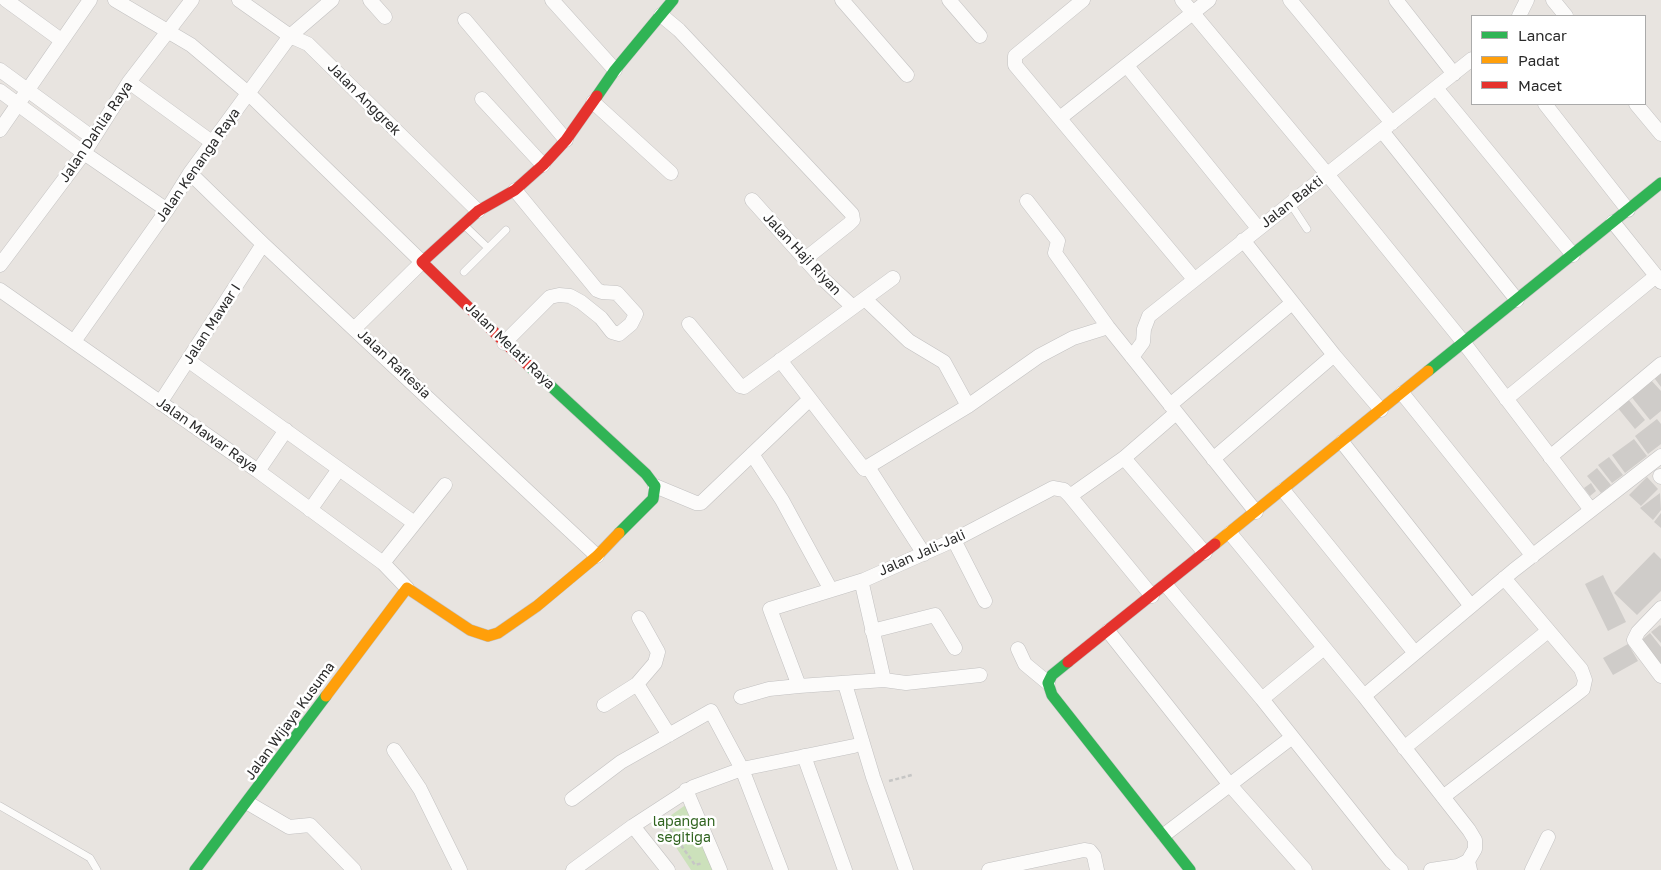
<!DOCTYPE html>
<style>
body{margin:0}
#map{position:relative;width:1661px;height:870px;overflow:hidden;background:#e8e4e0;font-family:"Golos Text",sans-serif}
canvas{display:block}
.legend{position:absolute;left:1471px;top:15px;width:175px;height:90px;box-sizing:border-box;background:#fff;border:1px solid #aaa;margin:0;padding:6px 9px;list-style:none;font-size:15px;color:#2a2a2a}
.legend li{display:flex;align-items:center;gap:10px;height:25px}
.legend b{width:25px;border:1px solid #aaa}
</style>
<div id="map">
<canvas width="1661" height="870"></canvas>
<ul class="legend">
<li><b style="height:6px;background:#30b455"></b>Lancar</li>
<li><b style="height:6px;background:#ff9f0a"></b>Padat</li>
<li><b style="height:6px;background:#e5322d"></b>Macet</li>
</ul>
</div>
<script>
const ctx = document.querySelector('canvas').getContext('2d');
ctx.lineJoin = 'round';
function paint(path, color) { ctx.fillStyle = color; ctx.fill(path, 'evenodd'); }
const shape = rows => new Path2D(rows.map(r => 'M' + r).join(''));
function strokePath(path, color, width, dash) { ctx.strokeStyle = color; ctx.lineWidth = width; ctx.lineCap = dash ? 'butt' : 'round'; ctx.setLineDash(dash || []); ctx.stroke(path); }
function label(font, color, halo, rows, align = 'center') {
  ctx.font = font + ' "Golos Text",sans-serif'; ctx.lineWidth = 5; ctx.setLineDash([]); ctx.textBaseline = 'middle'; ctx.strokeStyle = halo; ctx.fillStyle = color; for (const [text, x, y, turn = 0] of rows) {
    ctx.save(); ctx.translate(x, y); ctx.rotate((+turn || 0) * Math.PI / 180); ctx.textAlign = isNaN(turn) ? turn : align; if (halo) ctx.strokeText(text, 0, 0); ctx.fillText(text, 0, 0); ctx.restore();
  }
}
const green = shape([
 [687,804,714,870,691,870,660,823]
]);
const building = shape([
 [1661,368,1661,387,1652,375],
 [1650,379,1661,391,1661,411,1650,420,1630,395],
 [1628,399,1645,420,1635,429,1617,407],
 [1657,419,1661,424,1661,444,1648,454,1635,436],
 [1634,439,1647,456,1625,473,1612,455],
 [1609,457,1623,475,1612,483,1598,465],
 [1597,468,1611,485,1601,493,1587,476],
 [1647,477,1658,489,1641,506,1629,495],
 [1591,483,1596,491,1590,496,1584,488],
 [1660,493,1661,510,1653,520,1640,508],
 [1661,513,1661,528,1654,522],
 [1654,552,1661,559,1661,591,1637,615,1614,593],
 [1603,575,1626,622,1608,631,1585,584],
 [1660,625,1661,626,1661,643,1651,632],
 [1650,633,1661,647,1661,666,1638,643],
 [1628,644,1638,661,1613,675,1603,658]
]);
const path = shape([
 [889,781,912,775],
 [684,818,669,828,695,865,703,863]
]);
const lane = shape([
 [1290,203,1307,229],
 [463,224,487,247],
 [464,272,506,230],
 [0,806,90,858,97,870]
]);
const street = shape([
 [6,0,61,40],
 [115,0,191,45,248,93,422,262,355,328],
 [239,0,290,36,308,44,478,211],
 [370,0,385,17],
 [552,0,615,70],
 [842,0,907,75],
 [949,0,980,36],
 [1083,0,1015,56,1015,65,1194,279],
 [1182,0,1327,174,1464,343,1591,510],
 [1290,0,1392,123],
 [1396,0,1454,74],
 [1553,0,1566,16],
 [661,15,679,30,852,214,853,220,849,224,805,259],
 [1519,16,1527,0],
 [465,20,566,140],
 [1127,66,1258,228],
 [0,70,93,138],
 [129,82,213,143],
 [1436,88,1573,255],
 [0,91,84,153,167,210],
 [482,99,543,165],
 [593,102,671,173],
 [1545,104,1628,210],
 [1636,104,1661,134],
 [1060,118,1209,0],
 [0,130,90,0],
 [1382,131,1517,300],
 [190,173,263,244,597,556],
 [752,200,821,277,853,307],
 [1027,201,1058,241,1055,253,1108,327,1256,512],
 [1613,222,1661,282],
 [1243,240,1334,355,1381,410],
 [0,265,84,153,129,82,192,0],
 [0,290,258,471,383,563,407,588],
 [865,299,909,341,944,362,968,406],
 [689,324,740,386,744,387,893,278],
 [75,340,167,210,190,173,290,36,332,0],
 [504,343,550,297,559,295,570,296,581,302,601,318,612,332,619,334,631,324,636,314,617,293,602,292,597,290,515,190],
 [1132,357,1143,342,1144,329,1149,316,1472,59],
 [780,360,864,469,968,406,1039,356,1073,338,1108,327],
 [189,361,413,522],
 [1402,393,1533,556],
 [1506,399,1656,276],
 [160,403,263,244],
 [1170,405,1292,303],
 [1342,442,1471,606],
 [752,454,782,500,831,590],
 [1550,457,1661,364],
 [1124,458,1205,553],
 [1213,459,1334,355],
 [868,467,924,554],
 [258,471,286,430],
 [1660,476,1661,477],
 [655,486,696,503,701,503,810,399],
 [1283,490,1415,653],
 [310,510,339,469],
 [1230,533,1364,696,1469,830,1475,840,1475,849,1468,861,1470,870],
 [954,540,985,601],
 [383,563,445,485],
 [1166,585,1262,699,1391,861,1401,870],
 [1152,596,1070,496,1124,458,1176,413],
 [1661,608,1638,632,1634,640,1661,676],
 [872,631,935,615,955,648],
 [1108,631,1230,785,1305,870],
 [1018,649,1025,664,1048,683],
 [884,680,862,584,864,580,954,540,1053,488,1064,490,1070,496],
 [637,684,669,735],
 [845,684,873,777,906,870],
 [799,686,770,609,864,580],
 [1364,696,1514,570,1661,456],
 [741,697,769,689,799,686,884,680,906,683,980,675],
 [1262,699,1324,648],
 [604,705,637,684,655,663,658,652,639,618],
 [1404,748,1548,631],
 [394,750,420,789,460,870],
 [804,756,845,870],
 [686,790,720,870],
 [1443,797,1578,693,1583,689,1585,680,1581,669,1504,578],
 [572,799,621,762,711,711,742,769,781,870],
 [248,803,289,827,310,825,354,870],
 [633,826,668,870],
 [1164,835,1291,738],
 [573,870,633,826,693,787,742,769,854,746],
 [989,870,1084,850,1090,851,1094,856,1097,870],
 [1431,870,1458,866,1468,861],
 [1532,870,1548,837]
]);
const fast = shape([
 [597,96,615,70,673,0],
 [529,366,646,474,655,486,653,499,619,533],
 [1428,371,1661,183],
 [1068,662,1052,675,1048,683,1052,695,1190,870],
 [195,870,326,696]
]);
const slow = shape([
 [1215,544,1428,371],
 [326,696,407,588,470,630,488,636,498,633,537,606,597,556,619,533]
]);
const jam = shape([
 [529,366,422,262,478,211,515,190,543,165,566,140,597,96],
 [1068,662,1215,544]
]);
const streetNames = [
 ["Jalan Anggrek",364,99,45],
 ["Jalan Dahlia Raya",96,132,-56],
 ["Jalan Kenanga Raya",198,165,-55],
 ["Jalan Bakti",1292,202,-38],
 ["Jalan Haji Riyan",802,254,47],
 ["Jalan Mawar I",212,324,-57],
 ["Jalan Melati Raya",510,346,44],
 ["Jalan Raflesia",394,364,43],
 ["Jalan Mawar Raya",207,435,35],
 ["Jalan Jali-Jali",922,553,-24],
 ["Jalan Wijaya Kusuma",290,721,-54]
];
const parkNames = [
 ["lapangan",684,822],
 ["segitiga",684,838]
];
paint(green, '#cce1bb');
paint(building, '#cfccc9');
strokePath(lane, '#c2c1c1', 8);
strokePath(street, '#c2c1c1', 15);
strokePath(fast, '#c2c1c1', 12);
strokePath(slow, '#c2c1c1', 12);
strokePath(jam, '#c2c1c1', 12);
strokePath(path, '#c6c6c5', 2.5, [4, 2.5]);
strokePath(lane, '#fcfbfa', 7);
strokePath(street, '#fcfbfa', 14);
strokePath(fast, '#30b455', 11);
strokePath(slow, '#ff9f0a', 11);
strokePath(jam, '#e5322d', 11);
label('14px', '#2a2a2a', '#fff', streetNames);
label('14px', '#2f631e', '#fff', parkNames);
</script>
